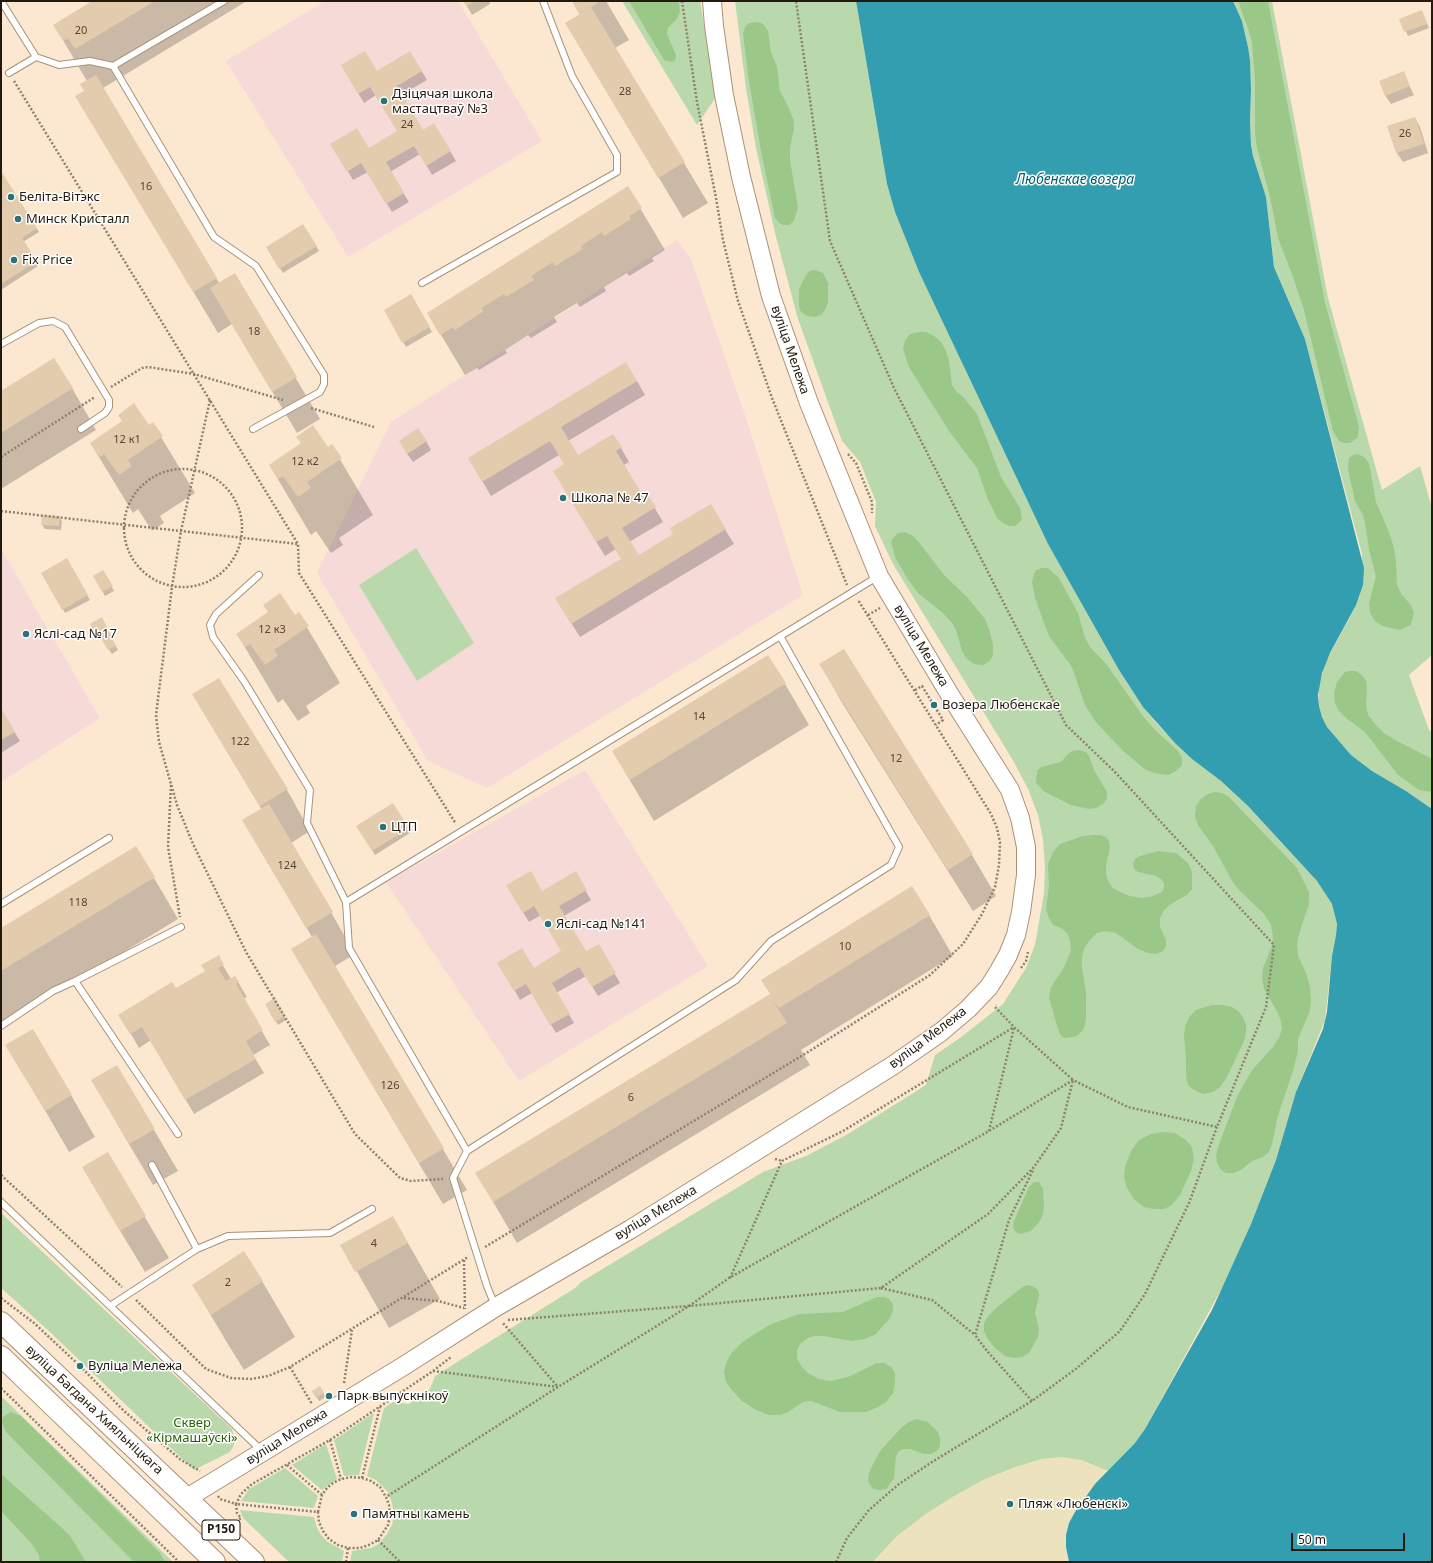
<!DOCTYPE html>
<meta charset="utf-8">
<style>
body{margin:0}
#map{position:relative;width:1433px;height:1563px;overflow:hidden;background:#fce8d0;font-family:"Noto Sans",sans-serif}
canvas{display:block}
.frame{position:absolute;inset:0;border:2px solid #221a0e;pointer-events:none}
.scale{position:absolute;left:1291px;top:1533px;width:114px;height:18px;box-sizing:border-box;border:2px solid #221a0e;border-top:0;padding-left:5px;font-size:12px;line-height:14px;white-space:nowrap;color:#221a0e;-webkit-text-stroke:3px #fff;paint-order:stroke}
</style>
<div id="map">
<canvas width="1433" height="1563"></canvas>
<div class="frame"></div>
<div class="scale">50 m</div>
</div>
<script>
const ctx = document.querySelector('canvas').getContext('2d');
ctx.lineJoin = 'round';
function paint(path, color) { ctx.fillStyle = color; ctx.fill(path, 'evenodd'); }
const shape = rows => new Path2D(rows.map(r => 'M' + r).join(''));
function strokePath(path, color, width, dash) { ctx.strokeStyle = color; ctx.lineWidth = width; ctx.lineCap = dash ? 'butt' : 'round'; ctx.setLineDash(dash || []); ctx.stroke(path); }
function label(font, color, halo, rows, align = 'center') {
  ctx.font = font + ' "Noto Sans",sans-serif'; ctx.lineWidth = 3; ctx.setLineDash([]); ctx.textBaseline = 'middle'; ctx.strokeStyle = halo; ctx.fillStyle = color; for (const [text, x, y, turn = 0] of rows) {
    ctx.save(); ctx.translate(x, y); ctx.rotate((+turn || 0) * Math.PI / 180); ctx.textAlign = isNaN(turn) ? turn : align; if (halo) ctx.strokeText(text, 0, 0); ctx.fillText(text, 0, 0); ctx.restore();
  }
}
const education = shape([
 [325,1,458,1,542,141,348,257,226,61],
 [677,240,691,259,745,415,803,595,487,788,428,761,317,573,391,422],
 [1,549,100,718,1,782],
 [585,770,708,966,519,1081,386,882]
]);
const green = shape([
 [622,1,700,1,716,97,697,125],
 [735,1,856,1,887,184,895,212,919,272,1048,544,1119,670,1143,707,1158,725,1192,759,1221,781,1248,806,1317,881,1332,904,1337,924,1336,935,1332,956,1325,1020,1296,1092,1276,1160,1251,1224,1223,1286,1145,1429,1135,1443,1108,1471,1081,1460,1042,1459,1016,1467,983,1480,897,1536,873,1562,350,1562,352,1551,371,1548,379,1544,387,1534,392,1525,394,1514,392,1503,388,1492,376,1480,367,1476,384,1408,393,1402,409,1404,430,1389,435,1376,575,1288,581,1282,763,1172,806,1156,848,1134,926,1085,935,1055,960,1038,1003,1004,1026,968,1035,945,1044,893,1045,867,1043,840,1038,815,1028,789,1014,762,893,564,875,526,876,502,860,462,842,441,798,319,775,233,756,148,746,88],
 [1233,1,1272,1,1328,298,1382,490,1420,466,1432,508,1432,655,1409,675,1429,730,1432,732,1432,809,1406,791,1372,771,1351,755,1327,727,1322,717,1319,706,1319,685,1325,663,1351,615,1360,595,1362,554,1305,339,1274,267,1266,197,1253,156,1251,145,1250,120,1251,90,1248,47,1242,21],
 [416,548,474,643,417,681,359,585],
 [1,1213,232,1429,234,1437,234,1445,230,1452,194,1470,50,1332,1,1288],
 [1,1396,168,1557,173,1562,1,1562],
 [374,1413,359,1475,344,1476,334,1440],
 [326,1444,337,1479,322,1490,292,1465],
 [285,1468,318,1496,314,1508,241,1501,249,1489],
 [240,1510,314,1517,317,1528,322,1536,328,1542,344,1551,342,1562,289,1562,243,1518]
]);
const forest = shape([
 [629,1,677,1,679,3,680,12,676,20,668,28,667,34,676,55,675,60,672,62,664,60],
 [1238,1,1268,1,1325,303,1359,427,1358,437,1350,443,1344,443,1339,441,1333,431,1304,310,1293,277,1278,238,1270,197,1257,148,1255,133,1255,80,1252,42,1248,28],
 [758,22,763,24,768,31,771,52,777,67,780,91,788,106,794,121,794,129,790,148,790,160,798,207,794,221,789,225,783,225,779,223,775,218,761,151,748,75,743,33,746,25,750,23],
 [815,270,823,273,828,283,828,302,825,310,821,315,814,317,807,316,801,312,799,306,799,289,806,275,810,271],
 [918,332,926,332,934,336,941,342,946,351,949,361,952,385,956,391,964,398,977,414,1001,477,1020,508,1022,519,1019,523,1015,526,1009,526,1003,523,997,518,987,497,977,468,949,431,909,367,903,349,905,341,910,334],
 [1358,454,1364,457,1369,463,1376,502,1389,532,1394,548,1396,562,1397,585,1402,595,1411,605,1414,613,1411,625,1400,630,1382,626,1375,621,1370,613,1369,604,1376,576,1369,550,1365,523,1363,515,1355,501,1348,469,1349,458,1353,455],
 [904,532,912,535,918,541,944,575,967,597,985,619,990,632,993,645,993,655,990,661,983,665,974,664,966,658,962,651,956,630,952,623,945,615,918,593,907,578,895,557,891,542,894,537,898,533],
 [1042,568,1048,568,1059,578,1078,613,1085,638,1090,647,1107,665,1142,715,1155,730,1178,751,1182,758,1182,765,1176,771,1168,775,1158,774,1146,770,1122,750,1095,721,1085,705,1072,667,1049,636,1044,623,1035,598,1032,582,1034,574,1036,570],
 [1350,671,1356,671,1362,675,1366,681,1367,688,1366,704,1368,715,1375,724,1384,733,1397,741,1432,759,1432,792,1419,790,1398,775,1365,732,1346,718,1339,711,1335,703,1334,693,1337,682,1345,672],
 [1079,750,1086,752,1089,756,1094,770,1107,792,1107,798,1104,803,1096,808,1089,809,1071,805,1045,792,1036,783,1037,771,1041,767,1061,762,1069,753,1073,751],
 [1215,792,1222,793,1229,797,1297,868,1309,892,1309,904,1299,934,1297,944,1298,956,1306,973,1310,987,1311,1000,1310,1011,1298,1039,1298,1051,1293,1071,1278,1115,1272,1144,1269,1152,1263,1157,1252,1161,1241,1170,1233,1173,1226,1173,1220,1169,1217,1163,1216,1156,1218,1147,1237,1097,1245,1082,1253,1069,1273,1047,1279,1038,1282,1029,1281,1021,1277,1011,1264,989,1262,979,1263,968,1272,946,1273,936,1271,925,1264,914,1238,889,1231,879,1213,846,1198,825,1195,816,1196,806,1201,799,1208,794],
 [1093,835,1100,835,1106,837,1109,841,1110,847,1106,866,1106,874,1108,881,1113,888,1122,893,1130,896,1141,898,1150,897,1162,892,1164,888,1164,883,1161,879,1156,876,1138,872,1134,869,1133,864,1135,859,1140,856,1158,851,1176,853,1188,863,1192,872,1192,889,1187,895,1171,904,1164,910,1160,918,1160,927,1166,940,1166,946,1163,951,1156,954,1148,953,1138,949,1116,933,1106,931,1097,933,1089,941,1084,949,1082,957,1082,967,1086,993,1086,1021,1083,1030,1077,1036,1066,1038,1062,1037,1059,1032,1049,998,1051,987,1063,969,1071,951,1070,940,1067,933,1061,928,1053,925,1049,918,1046,910,1049,885,1048,864,1053,852,1060,844,1083,836],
 [1212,1005,1223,1005,1232,1007,1238,1011,1243,1017,1246,1025,1246,1032,1244,1041,1227,1077,1220,1087,1213,1092,1203,1094,1194,1090,1188,1085,1186,1077,1186,1057,1184,1037,1185,1026,1190,1016,1196,1010],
 [1163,1132,1175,1133,1186,1140,1192,1147,1194,1159,1191,1171,1180,1195,1172,1205,1164,1209,1153,1209,1144,1207,1134,1199,1127,1188,1124,1178,1125,1167,1131,1151,1139,1140,1151,1134],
 [1034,1182,1039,1182,1043,1189,1044,1207,1043,1214,1040,1221,1031,1231,1020,1234,1016,1232,1013,1228,1014,1221,1029,1187],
 [1029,1285,1034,1287,1038,1290,1039,1295,1035,1313,1039,1329,1038,1337,1029,1353,1022,1357,1014,1358,1005,1356,995,1348,987,1338,984,1331,984,1323,989,1315,995,1309,1020,1289,1024,1286],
 [877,1297,884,1297,889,1299,893,1304,893,1310,890,1318,875,1335,864,1339,852,1341,824,1336,815,1336,808,1338,801,1343,797,1350,797,1358,801,1366,808,1373,819,1379,830,1381,848,1377,877,1363,885,1363,891,1367,895,1373,895,1383,893,1393,886,1402,878,1407,866,1412,840,1412,811,1401,803,1402,788,1412,780,1415,769,1415,756,1410,742,1401,732,1390,726,1382,724,1371,727,1361,732,1352,744,1341,769,1325,799,1314,843,1312],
 [11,1412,21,1416,160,1553,165,1562,134,1562,6,1432,2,1422,3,1417],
 [916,1419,928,1422,938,1432,940,1438,940,1446,937,1451,931,1454,924,1454,910,1449,903,1449,899,1451,896,1456,894,1478,890,1484,886,1489,880,1490,874,1489,870,1485,868,1480,869,1473,874,1462,881,1450,901,1428,909,1422],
 [1,1474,62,1528,70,1536,86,1562,40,1562,39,1555,32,1544,1,1511]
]);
const sand = shape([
 [1062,1457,1081,1460,1108,1471,1085,1497,1075,1512,1066,1547,1069,1562,873,1562,897,1536,927,1513,954,1496,983,1480,1016,1467,1042,1459]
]);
const water = shape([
 [856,1,1233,1,1242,21,1248,47,1250,61,1251,90,1250,120,1251,145,1253,156,1266,197,1274,267,1305,339,1364,568,1363,585,1356,605,1330,653,1322,673,1318,695,1319,706,1322,717,1327,727,1351,755,1372,771,1406,791,1432,809,1432,1562,1069,1562,1066,1547,1066,1535,1069,1523,1075,1512,1095,1484,1135,1443,1145,1429,1212,1310,1251,1224,1276,1160,1296,1092,1323,1029,1327,1012,1332,956,1336,935,1337,924,1332,904,1317,881,1248,806,1221,781,1192,759,1175,743,1143,707,1119,670,1048,544,919,272,895,212,887,184]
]);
const shadow = shape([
 [94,1,247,1,103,88,219,283,234,274,320,419,297,433,232,324,218,333,101,137,85,91,87,81,54,25],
 [464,1,489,1,490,4,472,15],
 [572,1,606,1,629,40,615,48,708,203,683,218,566,23,580,15],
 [1424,16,1429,28,1408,36,1401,20],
 [410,52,427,80,401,95,423,131,434,124,456,161,432,175,420,154,390,172,409,202,392,212,368,172,353,180,332,144,368,150,398,132,376,95,364,103,342,66,376,72],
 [1403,73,1414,95,1391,104,1385,95],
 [1415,118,1420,127,1428,153,1403,162,1397,153],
 [1,173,39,232,23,242,38,266,1,290],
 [628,188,665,250,652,258,654,261,629,276,627,273,604,287,606,291,580,307,577,303,554,317,557,322,531,338,528,335,505,350,507,353,479,370,477,368,465,375,428,313],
 [303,225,319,251,283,273,267,247],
 [411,296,432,332,406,347,385,311],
 [637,381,645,395,568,441,578,456,621,448,629,462,624,465,643,497,647,495,663,522,629,542,638,557,675,535,710,505,734,544,580,637,565,613,622,559,616,549,605,556,562,485,565,464,559,455,491,496,477,472],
 [72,388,96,430,1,489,1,393],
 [123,422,149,426,153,424,195,493,160,516,164,523,152,531,138,509,133,513,91,444],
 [426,441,431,450,413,462,405,451],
 [332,446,373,515,339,538,343,545,331,553,316,531,311,535,270,466,328,448],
 [59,517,62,521,61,530,45,529,42,525],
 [67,560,90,600,65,613,43,573],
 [103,571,114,591,105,596,94,576],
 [299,614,340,683,306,706,310,713,298,721,283,699,278,703,237,634,295,616],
 [101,618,118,650,112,654,92,624],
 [843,650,972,855,996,896,973,911,844,706,820,664],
 [785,684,809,725,654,821,613,752],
 [193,695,287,790,310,831,291,843,355,954,335,966,467,1190,443,1204,316,990,312,937,268,862,262,810],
 [1,710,20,741,1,753],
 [393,805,410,833,375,855,358,827],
 [575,873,591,900,564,916,586,953,598,945,620,983,598,996,586,976,556,993,574,1023,556,1033,532,993,520,1000,499,963,533,969,563,952,541,915,529,922,507,886,542,892],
 [154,878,178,919,1,1027,1,929],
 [929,915,953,956,801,1050,810,1065,517,1243,477,1174,771,995,762,980],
 [218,957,231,979,235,977,247,997,243,999,270,1045,253,1055,264,1073,194,1114,151,1040,139,1048,120,1015,176,990,206,972],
 [274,1000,286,1020,278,1025,266,1004],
 [31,1086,71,1095,95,1137,69,1152],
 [116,1122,154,1130,178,1171,153,1185],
 [107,1153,169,1258,145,1272,107,1209],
 [393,1217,440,1299,389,1328,342,1245],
 [262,1281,295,1337,244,1370,226,1341,193,1285],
 [320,1388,326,1397,319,1401,313,1391]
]);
const building = shape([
 [92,1,155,1,75,49,68,38,63,41,53,25],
 [463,1,475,1,466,6],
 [572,1,601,1,591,7,685,162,658,178,565,23,580,14],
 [1422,10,1427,24,1404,32,1399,19],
 [365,51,377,71,410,51,422,71,397,86,423,130,434,123,451,151,426,166,414,146,386,162,404,193,386,204,361,163,347,172,330,144,357,128,369,148,397,131,370,87,358,94,341,65],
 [1404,71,1410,86,1385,96,1379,81],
 [96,75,217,278,193,292,75,96,84,91,80,84],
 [1415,117,1424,144,1396,153,1387,126],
 [1,171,37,228,22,238,37,261,1,284],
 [628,186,642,208,629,216,631,219,604,236,602,232,581,246,583,249,555,266,553,262,531,276,534,280,506,297,504,294,481,308,484,311,455,330,453,327,440,335,427,313],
 [303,224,317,246,279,269,266,247],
 [235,273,297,377,272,392,210,288],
 [411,294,430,327,402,343,384,310],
 [54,358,73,388,1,433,1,391],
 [626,362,637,381,561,427,578,455,613,434,622,447,616,451,643,496,647,494,656,507,622,528,639,555,673,534,670,528,711,504,726,529,571,624,555,598,621,559,607,536,596,542,553,471,564,464,550,441,482,482,468,458],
 [134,403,149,425,153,422,163,436,128,460,132,466,119,475,104,454,100,457,90,443,122,421,118,415],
 [313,425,328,447,332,444,342,458,307,482,311,488,298,497,283,476,278,479,269,465,301,443,296,437],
 [418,428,427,441,407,454,399,441],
 [42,515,60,516,59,526,41,525],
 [67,558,88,595,62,610,41,573],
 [103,570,113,586,102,592,93,576],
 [280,593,295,615,299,612,309,626,274,650,278,656,265,665,250,644,245,647,236,634,268,612,263,605],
 [102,617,116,646,108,650,99,635,97,636,90,624],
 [844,649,973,854,948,870,819,664],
 [768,655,786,683,630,780,612,751],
 [219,678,288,789,260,806,192,694],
 [1,708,15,732,1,740],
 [393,803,409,828,372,851,356,826],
 [269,804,333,912,306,928,242,820],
 [136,846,155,877,1,971,1,928],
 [531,871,542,891,576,871,587,890,559,906,586,951,599,944,616,973,592,987,579,967,552,983,570,1014,550,1025,526,984,514,991,497,963,522,948,534,968,561,951,534,906,523,913,506,885],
 [912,886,930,915,779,1008,773,1001,787,1023,493,1202,475,1173,770,994,761,980],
 [316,934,444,1148,419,1163,291,949],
 [219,955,224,965,218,968,226,981,235,976,239,982,236,984,263,1030,246,1041,256,1059,185,1100,142,1027,130,1034,118,1015,172,982,176,988,205,971,201,965],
 [275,998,285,1016,275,1022,265,1004],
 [33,1029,72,1095,45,1111,5,1045],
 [117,1065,155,1129,129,1144,91,1080],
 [108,1152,146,1216,120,1231,82,1167],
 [393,1216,408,1243,355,1272,340,1245],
 [244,1251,263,1281,211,1315,192,1285],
 [320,1386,324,1393,316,1398,312,1391]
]);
const path = shape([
 [682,1,697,102,716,198,723,240,738,301,772,398,847,585],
 [14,81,298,544,299,573,456,824],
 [111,387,142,368,148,367,194,374,283,400],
 [210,400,181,531,172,587,156,715,159,742,177,805,193,844,246,952,355,1134,400,1178,411,1181,443,1179],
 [311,408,374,427],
 [848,454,856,463,872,502,872,513],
 [1,457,95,397],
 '124 528a59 59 0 1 1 118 0a59 59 0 1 1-118 0Z',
 [1,511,298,544],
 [868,615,880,608],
 [915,690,922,686,943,720,936,725],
 [171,785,168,847,180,917],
 [1021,968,1026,961,1028,952],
 [989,1131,1014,1028],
 [775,1159,782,1161],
 [1,1175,122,1287],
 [485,1247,808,1052,930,975,963,944,982,914,995,887,999,865,1000,842,997,828,991,814,858,600],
 [464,1260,465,1309],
 [730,1278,782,1161,843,1131,1014,1027],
 [881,1288,932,1300,975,1335],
 [1,1298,34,1323,80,1366,124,1411,181,1460,200,1471],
 [404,1298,438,1301,464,1308],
 [136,1300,206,1369,231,1378,251,1379,268,1376,290,1367,468,1257],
 [508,1320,689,1306,881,1288,988,1214,1034,1167,1061,1128,1073,1080,1014,1027,995,1007,996,1005],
 [290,1367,312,1404],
 [433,1371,558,1387,502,1322],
 [344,1383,352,1330],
 [1,1388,179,1562],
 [1032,1401,987,1351,975,1335,1009,1220,1033,1170],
 [330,1440,341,1479],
 [287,1465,322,1495],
 [362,1478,380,1407],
 [218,1496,220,1499,236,1504,241,1494,252,1484,330,1440,433,1371,451,1357],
 [318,1512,322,1495,327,1488,333,1483,341,1479,352,1477,362,1478,371,1481,380,1487,386,1497],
 [236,1522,241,1518,237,1513,236,1504,318,1512,319,1522,323,1531,329,1539,338,1545,348,1548,360,1548,369,1545,378,1540,388,1525,390,1515,389,1505,386,1497,558,1387,689,1306,729,1278,989,1131,1073,1080,1128,1107,1217,1127,1266,1007,1274,945,1115,772,1066,725,894,388,830,241,796,1],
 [378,1540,400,1562],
 [346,1562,348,1548],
 [836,1562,847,1538,869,1510,899,1484,932,1462,1032,1401,1077,1368,1120,1331,1145,1294,1189,1203,1217,1127]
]);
const lane = shape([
 [1,1,36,57,59,65,90,61,113,66,214,237,256,266,324,375,324,384,320,392,253,429],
 [113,66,224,1],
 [9,73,36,57],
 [422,283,617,172,617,155,572,76,543,1],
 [1,344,39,323,53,321,65,327,109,400,109,407,105,413,81,429],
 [259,575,216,614,210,625,213,637,244,681,310,790,307,823,346,902,349,948,467,1151,453,1178,487,1286,495,1306],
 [346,902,877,577],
 [1,904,109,838],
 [75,981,181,927],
 [1,1026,53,991,75,981,178,1134],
 [467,1151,736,980,771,941,891,865,899,847,780,636],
 [1,1202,261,1450],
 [197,1249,228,1236,330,1233,372,1209],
 [110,1306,197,1249,152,1165]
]);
const secondary = shape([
 [187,1498,402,1367,496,1307,631,1229,892,1066,941,1032,968,1009,989,987,999,971,1008,955,1016,935,1021,912,1026,875,1026,847,1020,818,1010,790,950,695,879,576,809,403,771,296,741,177,724,95,714,26,712,1]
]);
const primary = shape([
 [1,1322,254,1562],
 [1,1356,215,1562]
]);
const markers = [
 [384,101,4,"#297379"],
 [11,197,4,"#297379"],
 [18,219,4,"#297379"],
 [14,260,4,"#297379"],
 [563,498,4,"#297379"],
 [26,634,4,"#297379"],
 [934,705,4,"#297379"],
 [383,827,4,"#297379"],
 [548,924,4,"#297379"],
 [80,1366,4,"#297379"],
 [329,1396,4,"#297379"],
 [1010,1504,4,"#297379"],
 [354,1514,4,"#297379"]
];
const numberNames = [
 ["20",81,31],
 ["28",625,92],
 ["24",407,125],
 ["26",1405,134],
 ["16",146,187],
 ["18",254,332],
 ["12 к1",127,440],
 ["12 к2",305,462],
 ["12 к3",272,630],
 ["14",699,717],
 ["122",240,742],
 ["12",896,759],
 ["124",287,866],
 ["118",78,903],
 ["10",845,947],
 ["126",390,1086],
 ["6",631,1098],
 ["4",374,1244],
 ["2",228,1283]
];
const shields = [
 [221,1530,38]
];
const shieldNames = [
 ["Р150",221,1530]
];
const poiNames = [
 ["Дзіцячая школа",392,94],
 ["мастацтваў №3",392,109],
 ["Беліта-Вітэкс",19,197],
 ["Минск Кристалл",26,219],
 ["Fix Price",22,260],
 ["Школа № 47",571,498],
 ["Яслі-сад №17",34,634],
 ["Возера Любенскае",942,705],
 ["ЦТП",391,827],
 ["Яслі-сад №141",556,924],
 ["Вуліца Мележа",88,1366],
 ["Парк выпускнікоў",337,1396],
 ["Пляж «Любенскі»",1018,1504],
 ["Памятны камень",362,1514]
];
const streetNames = [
 ["вуліца Мележа",790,350,71],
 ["вуліца Мележа",921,646,59],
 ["вуліца Мележа",928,1038,-37],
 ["вуліца Мележа",656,1213,-31],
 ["вуліца Багдана Хмяльніцкага",94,1410,43],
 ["вуліца Мележа",287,1437,-32]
];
const parkNames = [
 ["Сквер",192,1423],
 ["«Кірмашаўскі»",192,1438]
];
const waterNames = [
 ["Любенскае возера",1075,180]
];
paint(education, '#f5dad7');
paint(green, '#b9d9ac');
paint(forest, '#9bc789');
paint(sand, '#ece2bd');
paint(water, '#329eaf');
paint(shadow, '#0003');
paint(building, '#e3cbad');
strokePath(lane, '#aa9276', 8);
strokePath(secondary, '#aa9276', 20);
strokePath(primary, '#aa9276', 22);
strokePath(path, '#8e806e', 2.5, [2, 2]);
strokePath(lane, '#fff', 6);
strokePath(secondary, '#fff', 18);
strokePath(primary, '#fff', 20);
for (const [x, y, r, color] of markers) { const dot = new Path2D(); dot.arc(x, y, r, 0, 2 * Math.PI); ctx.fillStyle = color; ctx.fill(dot); strokePath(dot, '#fff', 1.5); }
label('11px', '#524636', null, numberNames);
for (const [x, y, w] of shields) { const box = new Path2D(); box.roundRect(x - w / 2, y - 10, w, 20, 3); ctx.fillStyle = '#fff'; ctx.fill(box); strokePath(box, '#221a0e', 1); }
label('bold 12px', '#221a0e', null, shieldNames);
label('13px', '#221a0e', '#fff', poiNames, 'left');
label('13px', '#221a0e', '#fff', streetNames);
label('13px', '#2c6107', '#fff', parkNames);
label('italic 14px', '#005f6b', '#fff', waterNames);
</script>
